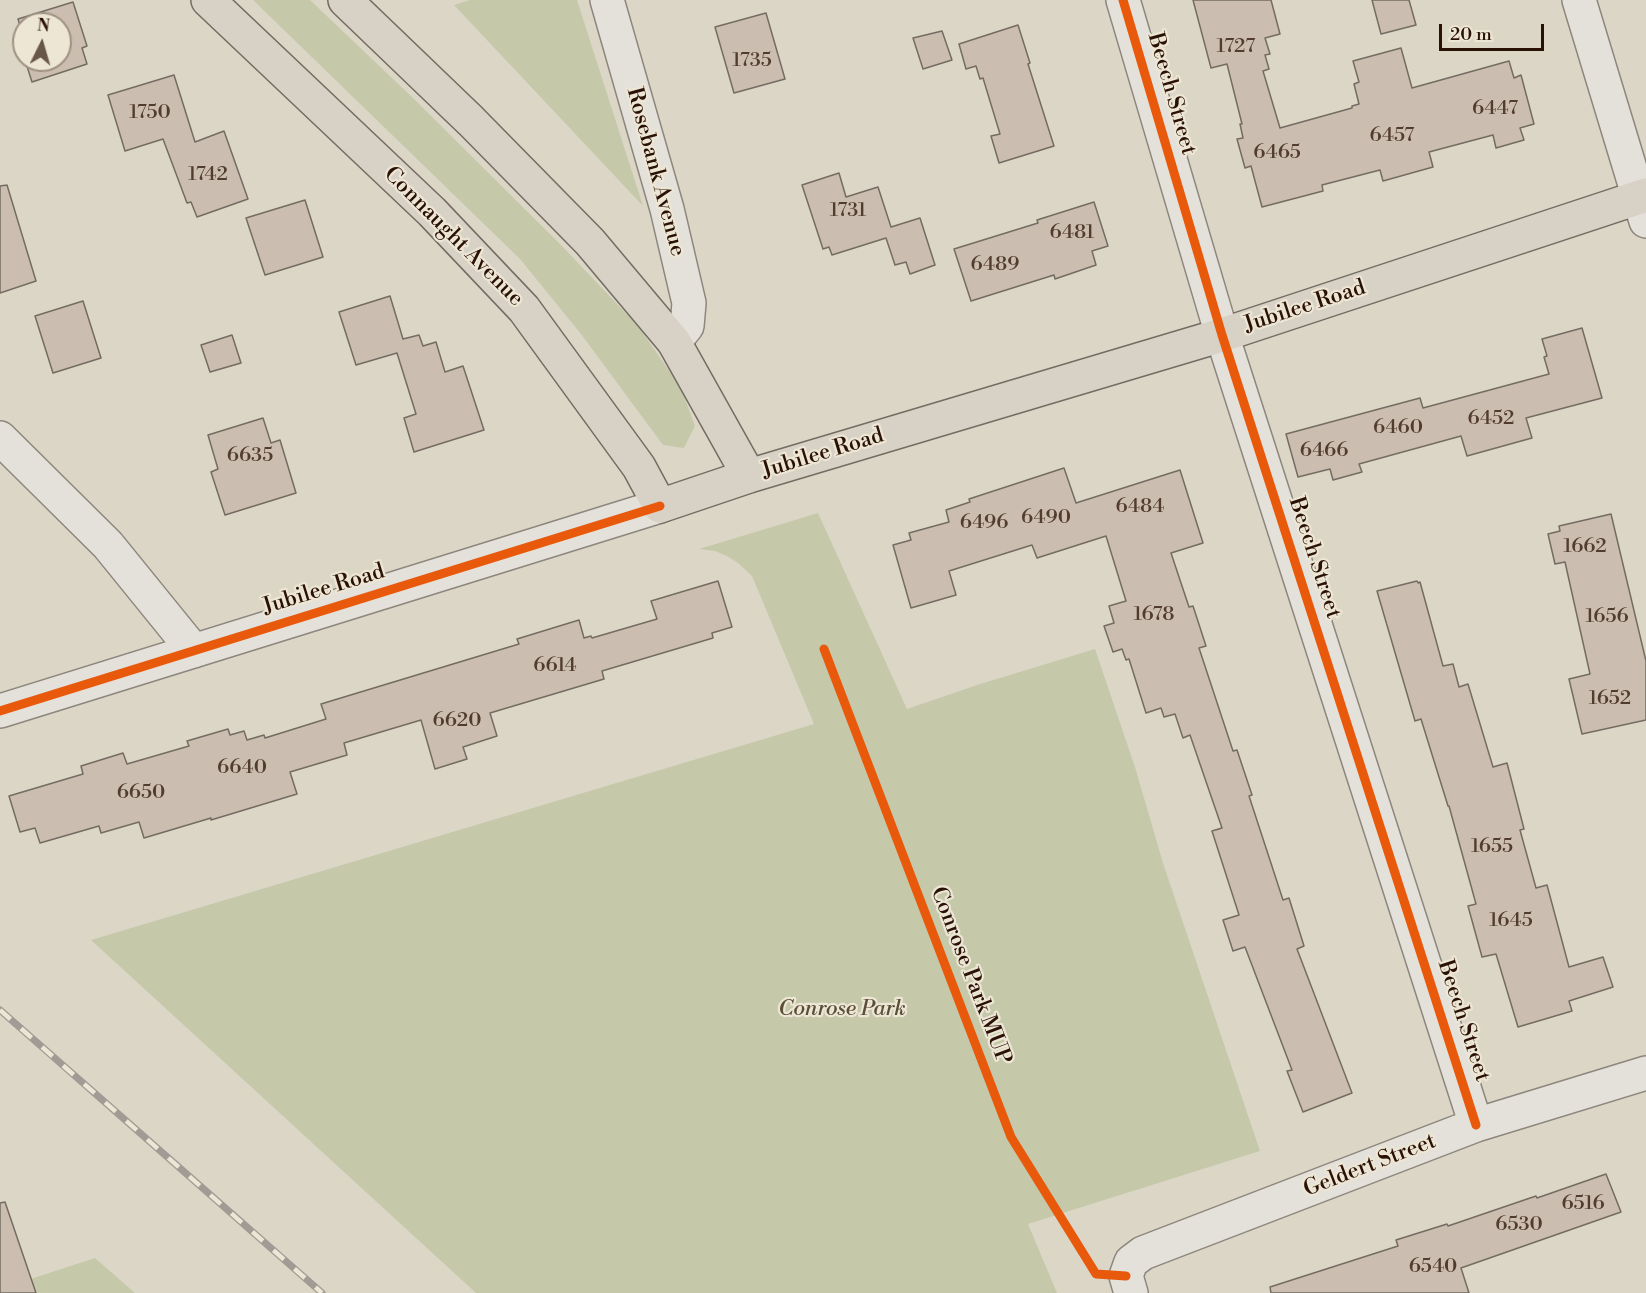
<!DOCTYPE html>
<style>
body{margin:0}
#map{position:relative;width:1646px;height:1293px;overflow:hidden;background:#dcd6c7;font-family:"Libre Bodoni",serif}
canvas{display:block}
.north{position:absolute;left:12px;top:12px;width:60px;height:60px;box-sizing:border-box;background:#ede6d5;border:2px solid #9f9182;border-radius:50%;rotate:5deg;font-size:16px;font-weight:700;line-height:24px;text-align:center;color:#2a1106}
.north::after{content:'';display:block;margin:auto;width:21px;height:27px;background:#68564a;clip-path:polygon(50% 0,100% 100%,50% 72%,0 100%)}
.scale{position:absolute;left:1439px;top:24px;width:105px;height:27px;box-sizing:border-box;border:3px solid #2a1106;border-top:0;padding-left:8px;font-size:18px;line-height:21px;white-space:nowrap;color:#2a1106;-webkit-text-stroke:4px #ede6d5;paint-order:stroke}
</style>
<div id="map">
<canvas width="1646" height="1293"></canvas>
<div class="north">N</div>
<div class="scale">20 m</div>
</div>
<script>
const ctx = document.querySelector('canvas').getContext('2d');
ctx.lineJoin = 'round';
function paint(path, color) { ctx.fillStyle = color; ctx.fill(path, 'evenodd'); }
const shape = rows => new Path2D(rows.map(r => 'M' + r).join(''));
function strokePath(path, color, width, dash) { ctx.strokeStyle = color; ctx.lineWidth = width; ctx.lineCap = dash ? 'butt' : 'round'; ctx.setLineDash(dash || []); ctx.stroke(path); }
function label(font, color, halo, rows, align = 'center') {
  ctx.font = font + ' "Libre Bodoni",serif'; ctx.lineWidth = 4.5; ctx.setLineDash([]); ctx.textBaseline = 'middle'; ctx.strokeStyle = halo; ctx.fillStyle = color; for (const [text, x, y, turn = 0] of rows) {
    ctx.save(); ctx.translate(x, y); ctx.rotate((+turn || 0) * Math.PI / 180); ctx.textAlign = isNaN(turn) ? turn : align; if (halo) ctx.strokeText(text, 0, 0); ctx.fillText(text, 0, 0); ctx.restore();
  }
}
const green = shape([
 [253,0,310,0,411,96,561,245,638,326,681,388,695,426,684,448,663,445,581,334,520,259],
 [470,0,577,0,643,206,454,5],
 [818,513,907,709,977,685,1095,649,1135,767,1163,863,1260,1151,1028,1224,1057,1293,476,1293,91,940,814,724,752,576,738,563,727,556,715,551,699,549],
 [95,1258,135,1293,0,1293,0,1289]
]);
const building = shape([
 [1193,0,1271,0,1280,34,1265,38,1270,54,1265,55,1269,69,1263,71,1280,128,1352,108,1352,106,1359,104,1354,84,1359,82,1353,61,1401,48,1412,88,1509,61,1514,78,1521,75,1534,124,1520,128,1524,140,1496,148,1493,135,1429,152,1433,167,1383,181,1380,170,1322,185,1323,191,1262,207,1251,166,1245,168,1237,139,1243,138,1240,124,1242,124,1227,64,1211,68,1193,0],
 [1372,0,1409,0,1416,25,1381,34,1372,0],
 [73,2,87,46,82,48,87,64,32,82,25,60,60,60,60,24,24,24,24,39,18,19,73,2],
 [766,13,785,79,734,93,715,27,766,13],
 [1018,25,1030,63,1028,64,1054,146,999,163,991,136,1000,134,983,78,980,79,976,66,966,69,959,44,1018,25],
 [942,31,952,60,923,69,913,38,942,31],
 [174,75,195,142,224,131,248,199,197,217,191,202,187,203,163,139,125,151,108,95,174,75],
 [839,173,846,197,878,187,891,227,920,218,935,265,910,274,906,262,895,265,886,238,832,255,829,247,823,249,802,185,839,173],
 [7,185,36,281,0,293,0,186,7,185],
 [305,200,323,257,265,275,246,218,305,200],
 [1094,202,1108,246,1092,251,1096,265,1055,279,1054,275,971,301,954,249,1038,223,1037,220,1094,202],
 [390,296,403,339,419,335,423,346,436,342,445,372,463,366,484,430,414,452,404,418,416,414,397,353,356,365,339,312,390,296],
 [83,301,101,358,53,373,35,316,83,301],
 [1582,328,1602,398,1526,418,1532,438,1467,456,1461,436,1359,464,1362,472,1333,480,1330,469,1298,477,1286,434,1420,398,1423,408,1549,374,1544,357,1547,356,1542,339,1582,328],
 [232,335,241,363,210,372,201,345,232,335],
 [263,418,271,443,280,440,296,493,225,515,211,472,218,469,208,435,263,418],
 [1064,468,1076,503,1180,470,1203,543,1171,553,1189,607,1193,606,1206,646,1199,648,1233,751,1237,750,1252,795,1249,796,1283,900,1289,898,1304,946,1297,949,1352,1093,1303,1112,1287,1071,1292,1070,1245,947,1233,951,1223,920,1239,915,1212,831,1222,828,1190,735,1183,738,1175,714,1164,717,1161,708,1146,713,1129,659,1126,660,1122,649,1113,652,1104,626,1114,623,1109,606,1126,601,1106,536,1037,558,1032,545,949,571,956,595,911,608,893,545,911,540,909,533,949,522,946,510,970,502,969,499,1064,468],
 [1611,514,1646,661,1646,720,1582,734,1569,679,1590,674,1565,562,1555,564,1548,534,1560,531,1559,526,1611,514],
 [718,581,732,627,712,633,713,638,602,671,604,679,490,713,497,736,463,747,467,759,435,769,421,720,344,743,347,755,290,772,297,794,211,820,211,818,144,838,139,822,101,833,99,826,40,843,35,828,20,832,9,796,83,774,81,766,123,753,127,764,189,746,187,741,228,729,230,735,244,731,247,740,264,735,265,738,326,719,321,704,519,644,517,639,579,620,584,638,591,636,592,638,657,619,651,601,718,581],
 [1417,581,1418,583,1420,582,1443,666,1453,664,1459,687,1468,684,1493,767,1507,763,1524,829,1520,830,1536,888,1547,885,1569,967,1603,957,1613,987,1569,1001,1572,1011,1518,1027,1496,954,1482,957,1468,906,1476,904,1449,806,1448,806,1421,719,1415,721,1377,591,1417,581],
 [1606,1174,1621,1212,1461,1268,1469,1293,1271,1293,1270,1287,1398,1246,1396,1240,1447,1224,1448,1226,1536,1196,1537,1198,1606,1174],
 [5,1202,36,1293,0,1293,0,1203,5,1202]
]);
const minor = shape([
 [607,0,667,209,689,303,687,326,674,342],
 [1123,0,1222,335,1476,1125],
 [1579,0,1646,221],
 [0,438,108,545,194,651],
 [0,711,660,506],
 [1131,1293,1126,1276,1131,1262,1143,1253,1476,1125,1646,1073]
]);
const major = shape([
 [208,0,432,212,524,309,639,467,660,506,749,476,1222,335,1646,195],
 [345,0,471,121,590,242,674,342,749,476]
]);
const rail = shape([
 [0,1010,322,1293]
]);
const cycleway = shape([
 [1123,0,1222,335,1476,1125],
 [824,649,1011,1137,1096,1274,1126,1276],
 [0,711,660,506]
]);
const numberNames = [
 ["1727",1236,47],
 ["1735",752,61],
 ["6447",1495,109],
 ["1750",150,113],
 ["6457",1392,136],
 ["6465",1277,153],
 ["1742",208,175],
 ["1731",848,211],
 ["6481",1072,233],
 ["6489",995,265],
 ["6452",1491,419],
 ["6460",1398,428],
 ["6466",1324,451],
 ["6635",250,456],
 ["6484",1140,507],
 ["6490",1046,518],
 ["6496",984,523],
 ["1662",1585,547],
 ["1678",1154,615],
 ["1656",1607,617],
 ["6614",555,666],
 ["1652",1610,699],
 ["6620",457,721],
 ["6640",242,768],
 ["6650",141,793],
 ["1655",1492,847],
 ["1645",1511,921],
 ["6516",1583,1204],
 ["6530",1519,1225],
 ["6540",1433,1267]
];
const streetNames = [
 ["Beech Street",1171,94,74],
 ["Rosebank Avenue",655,172,75],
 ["Connaught Avenue",453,237,45],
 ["Jubilee Road",1305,307,-18],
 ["Jubilee Road",823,454,-17],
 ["Beech Street",1314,558,72],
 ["Jubilee Road",324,590,-17],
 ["Conrose Park MUP",970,976,69],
 ["Beech Street",1463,1021,72],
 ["Geldert Street",1370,1166,-21]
];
const parkNames = [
 ["Conrose Park",842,1010]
];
paint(green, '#c5c9aa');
paint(building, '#cbbdaf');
strokePath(building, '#746c63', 1.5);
strokePath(minor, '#8d867d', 36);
strokePath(major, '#746c63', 36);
strokePath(minor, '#e4e1da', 33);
strokePath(major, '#d8d1c5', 33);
strokePath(rail, '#a09b94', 7);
strokePath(rail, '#ede6d5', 4.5, [14]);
strokePath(cycleway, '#e8590c', 9);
label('20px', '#523c30', null, numberNames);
label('22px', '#2a1106', '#ede6d5', streetNames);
label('italic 22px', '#5a4e37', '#ede6d5', parkNames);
</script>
